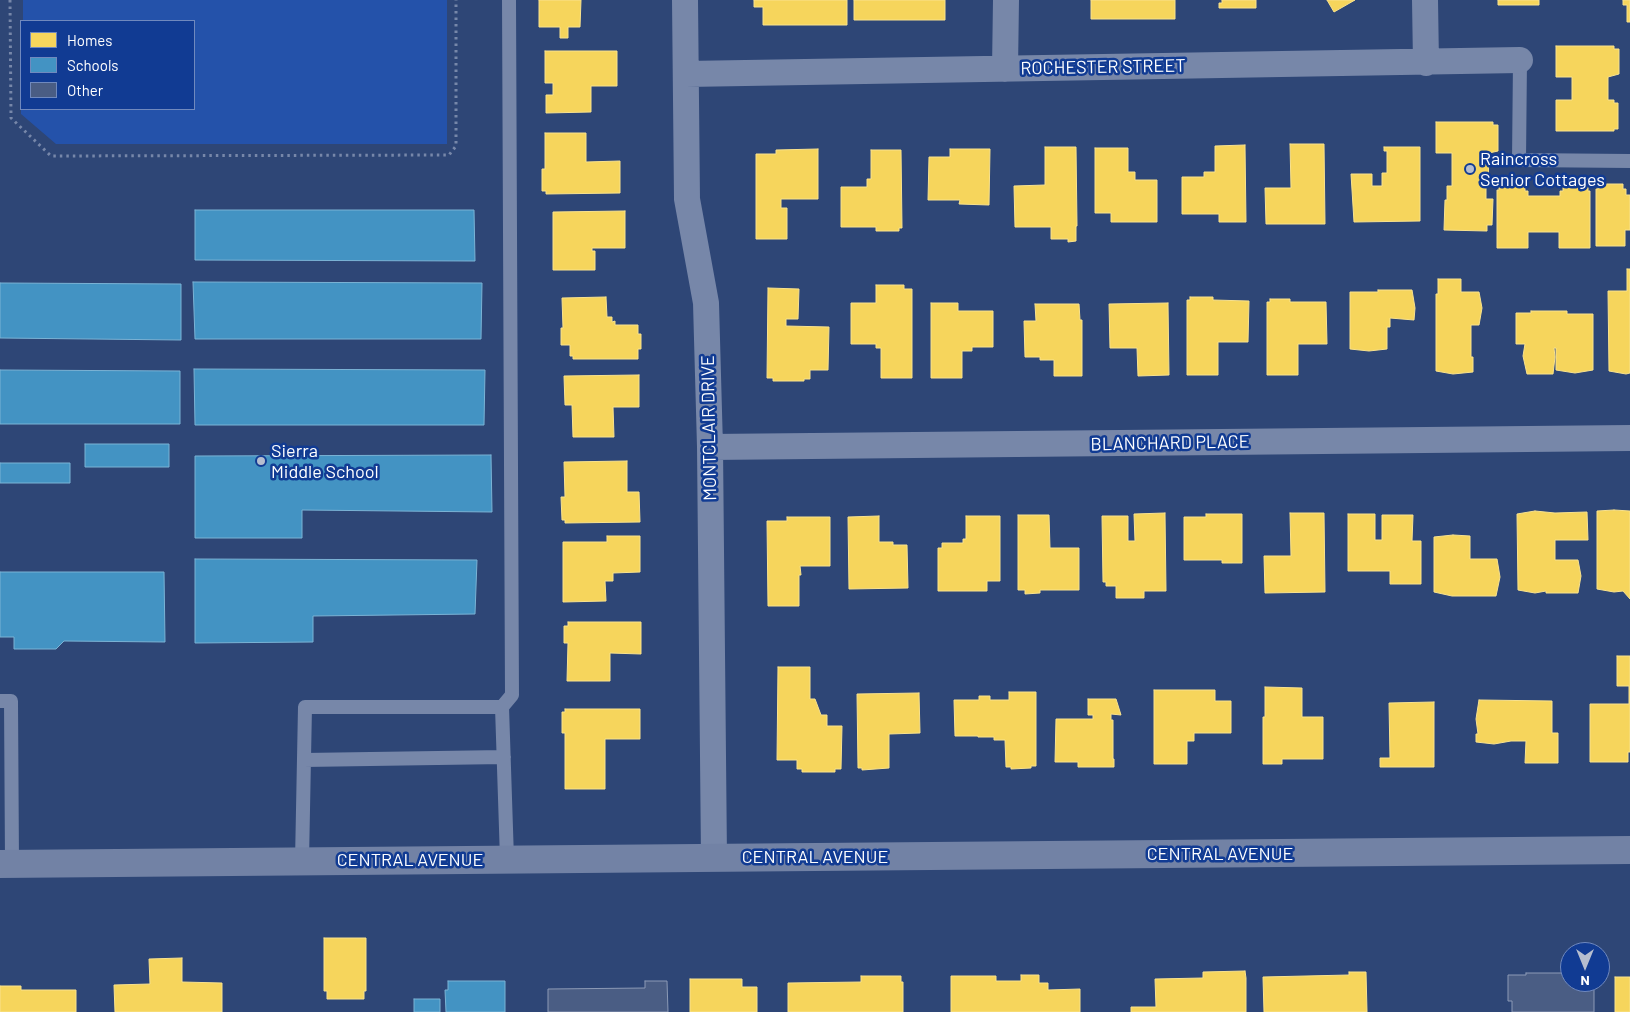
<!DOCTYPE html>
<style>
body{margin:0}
#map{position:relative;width:1630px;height:1012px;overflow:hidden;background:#2e4676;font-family:Barlow,sans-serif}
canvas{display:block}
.legend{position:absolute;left:20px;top:20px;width:175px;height:90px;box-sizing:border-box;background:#113b93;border:1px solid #7089be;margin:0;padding:6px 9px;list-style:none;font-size:15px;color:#fff}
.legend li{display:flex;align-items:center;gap:10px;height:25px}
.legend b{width:25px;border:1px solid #7089be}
.north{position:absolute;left:1560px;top:942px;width:50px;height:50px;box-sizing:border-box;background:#113b93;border:1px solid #7089be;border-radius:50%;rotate:180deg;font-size:14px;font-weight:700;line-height:20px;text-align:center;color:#fff}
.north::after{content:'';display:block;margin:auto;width:18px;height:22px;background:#b6becf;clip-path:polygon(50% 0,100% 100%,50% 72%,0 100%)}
</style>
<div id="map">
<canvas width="1630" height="1012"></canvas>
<ul class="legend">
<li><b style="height:14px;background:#f6d55c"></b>Homes</li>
<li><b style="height:14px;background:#4393c3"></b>Schools</li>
<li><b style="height:14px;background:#4a5d84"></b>Other</li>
</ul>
<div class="north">N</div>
</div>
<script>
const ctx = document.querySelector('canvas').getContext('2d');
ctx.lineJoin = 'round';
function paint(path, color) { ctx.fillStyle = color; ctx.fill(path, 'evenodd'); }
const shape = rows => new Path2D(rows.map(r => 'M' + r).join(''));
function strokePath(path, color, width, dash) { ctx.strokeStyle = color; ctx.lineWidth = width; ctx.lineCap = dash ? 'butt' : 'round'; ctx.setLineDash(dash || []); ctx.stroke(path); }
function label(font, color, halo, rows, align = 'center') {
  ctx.font = font + ' Barlow,sans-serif'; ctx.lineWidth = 5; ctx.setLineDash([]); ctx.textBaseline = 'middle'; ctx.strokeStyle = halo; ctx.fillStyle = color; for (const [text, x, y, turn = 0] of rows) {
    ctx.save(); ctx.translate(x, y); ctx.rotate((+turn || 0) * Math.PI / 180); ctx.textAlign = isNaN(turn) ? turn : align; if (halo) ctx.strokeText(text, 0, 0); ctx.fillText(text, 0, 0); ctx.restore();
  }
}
const green = shape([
 [23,0,447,0,447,144,56,144,21,114,21,80,21,109,194,109,194,21,23,21]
]);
const homes = shape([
 [539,0,581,0,580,27,568,27,568,38,560,38,560,27,539,27,539,0],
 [754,0,847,0,847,25,763,25,763,7,754,7,754,0],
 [854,0,945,0,945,20,854,20,854,0],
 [1091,0,1175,0,1175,19,1091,19,1091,0],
 [1222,0,1256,0,1256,8,1219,8,1219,3,1222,3,1222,0],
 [1327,0,1355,0,1334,12,1327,0],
 [1498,0,1539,0,1539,5,1498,5,1498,0],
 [1623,0,1630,0,1630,22,1627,22,1627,5,1623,5,1623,0],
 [1556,46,1614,46,1614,49,1619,49,1619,74,1608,77,1608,100,1614,100,1614,103,1618,103,1618,129,1614,129,1614,131,1556,131,1556,100,1572,100,1572,77,1556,77,1556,46],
 [545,51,617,51,617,86,591,86,591,112,546,113,546,95,553,95,553,83,545,83,545,51],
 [1436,122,1493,122,1493,125,1498,125,1498,151,1489,153,1488,186,1486,186,1486,199,1493,199,1492,225,1487,225,1487,231,1444,230,1445,200,1447,200,1447,186,1452,186,1452,153,1436,153,1436,122],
 [545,133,586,133,586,162,620,161,620,193,546,194,546,191,542,191,542,169,545,169,545,133],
 [1290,144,1324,144,1325,224,1266,224,1265,188,1291,188,1290,144],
 [1245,145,1246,222,1219,222,1219,214,1182,214,1182,177,1204,177,1204,172,1215,172,1215,146,1245,145],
 [1045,147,1076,147,1077,226,1076,226,1076,241,1068,242,1068,239,1051,239,1051,227,1015,227,1014,186,1045,185,1045,147],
 [1384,147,1420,147,1420,221,1354,222,1351,174,1372,174,1372,186,1382,186,1382,173,1387,173,1387,151,1384,151,1384,147],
 [1095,148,1128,148,1128,172,1135,172,1135,180,1157,180,1157,222,1111,222,1111,213,1095,213,1095,148],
 [818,149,818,199,781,199,781,208,787,208,787,239,756,239,756,154,776,154,776,150,818,149],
 [950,149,990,149,989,205,959,204,960,200,928,200,929,157,950,157,950,149],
 [871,150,901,150,902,228,899,228,899,231,876,231,876,227,841,227,841,187,867,187,867,179,871,179,871,150],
 [1598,184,1623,184,1623,189,1626,189,1626,195,1630,195,1630,230,1625,230,1625,246,1596,246,1596,189,1598,189,1598,184],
 [1563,185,1588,185,1588,191,1590,191,1590,248,1559,248,1559,232,1528,232,1528,248,1497,248,1497,190,1499,190,1499,186,1525,186,1525,191,1528,191,1528,196,1560,196,1560,191,1563,191,1563,185],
 [625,211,625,248,592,248,592,251,595,251,595,270,553,270,553,212,625,211],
 [1627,269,1630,269,1630,373,1626,374,1609,371,1608,291,1627,291,1627,269],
 [1438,279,1461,279,1461,292,1479,292,1482,308,1479,325,1471,325,1471,357,1473,357,1473,372,1453,374,1436,371,1436,294,1438,294,1438,279],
 [876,285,904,285,904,289,912,289,912,378,881,378,881,348,876,348,876,344,851,344,851,303,876,303,876,285],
 [768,288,799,289,798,319,786,319,786,326,829,327,828,370,810,370,810,379,804,379,804,381,773,381,773,378,767,378,768,288],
 [1378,290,1412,290,1415,308,1414,320,1390,318,1390,327,1387,327,1387,349,1369,351,1350,349,1350,292,1378,292,1378,290],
 [606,297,607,317,612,317,612,322,615,321,615,325,638,325,638,334,641,334,641,349,638,349,638,359,573,359,573,356,570,356,570,345,561,345,561,328,563,328,562,298,606,297],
 [1190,297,1213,297,1213,300,1249,301,1248,342,1218,342,1218,375,1187,375,1187,300,1190,300,1190,297],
 [1270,299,1290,299,1290,302,1326,302,1327,344,1298,344,1298,375,1267,375,1267,302,1270,302,1270,299],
 [931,303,958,303,958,311,993,311,993,347,972,347,972,351,962,351,962,378,931,378,931,303],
 [1168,303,1169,375,1138,376,1137,348,1110,348,1109,304,1168,303],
 [1035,304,1079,304,1080,320,1082,320,1082,376,1054,376,1054,360,1040,360,1040,357,1025,357,1024,321,1036,321,1035,304],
 [1531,311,1567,311,1567,314,1593,314,1593,370,1575,373,1556,370,1556,348,1554,348,1555,357,1553,374,1527,374,1523,356,1525,344,1516,344,1516,313,1531,313,1531,311],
 [639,375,639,407,613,407,614,437,573,437,572,405,565,405,564,376,639,375],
 [627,461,627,492,639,492,640,522,565,523,565,520,562,520,561,497,565,497,564,462,627,461],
 [1614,510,1630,511,1630,599,1623,591,1614,592,1597,589,1597,511,1614,510],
 [1535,511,1555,513,1587,512,1588,540,1555,540,1555,560,1578,560,1581,576,1578,593,1546,593,1546,591,1535,593,1518,590,1517,514,1535,511],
 [1165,513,1166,591,1144,591,1144,598,1116,598,1116,586,1106,586,1106,582,1103,582,1102,516,1128,516,1128,541,1135,541,1134,514,1165,513],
 [1290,513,1324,513,1325,592,1265,593,1264,556,1291,556,1290,513],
 [1206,514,1242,514,1242,563,1222,563,1222,560,1184,560,1184,517,1206,517,1206,514],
 [1348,514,1375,514,1375,540,1382,540,1382,515,1413,515,1412,541,1421,541,1421,584,1390,584,1390,571,1348,571,1348,514],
 [1018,515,1049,515,1050,548,1079,548,1079,590,1040,590,1040,593,1025,594,1025,590,1018,590,1018,515],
 [879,516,879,542,893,542,893,545,907,545,908,588,849,589,848,517,879,516],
 [966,516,1000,516,1000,581,987,581,987,591,938,591,938,548,942,548,942,543,963,543,963,539,966,539,966,516],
 [787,517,830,517,830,566,800,566,801,575,799,575,799,606,768,606,767,521,787,521,787,517],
 [1453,535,1470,536,1470,559,1497,559,1500,577,1496,596,1452,596,1434,592,1434,537,1453,535],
 [607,536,640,536,640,572,613,573,613,581,605,581,606,601,563,602,563,542,607,542,607,536],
 [568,622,641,622,641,654,610,653,610,681,567,681,568,643,564,643,564,626,568,626,568,622],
 [1617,656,1630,656,1630,752,1628,752,1628,762,1590,762,1590,704,1629,704,1629,686,1617,686,1617,656],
 [778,667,810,667,810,699,815,699,821,715,827,715,827,726,842,726,841,769,835,769,835,772,802,772,802,769,797,769,797,760,777,760,778,667],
 [1265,687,1302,688,1302,717,1323,717,1323,759,1282,759,1282,764,1263,764,1263,717,1265,717,1265,687],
 [1154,690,1215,690,1215,701,1231,701,1231,733,1194,733,1194,741,1187,741,1187,764,1154,764,1154,690],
 [1009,692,1036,692,1036,766,1031,766,1031,768,1011,769,1011,767,1006,767,1005,740,994,740,994,737,978,737,978,736,955,736,954,700,979,700,979,696,990,696,990,700,1009,700,1009,692],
 [919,693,920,733,889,734,889,768,862,770,862,768,858,768,857,694,919,693],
 [1088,699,1116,699,1121,715,1111,714,1111,720,1113,720,1113,759,1114,759,1114,767,1078,767,1078,762,1055,762,1056,719,1093,719,1093,715,1088,715,1088,699],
 [1479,700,1552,701,1552,733,1558,733,1558,763,1525,763,1526,741,1511,741,1494,744,1476,742,1476,734,1478,734,1476,719,1479,700],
 [1434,702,1434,767,1380,767,1380,758,1390,758,1389,703,1434,702],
 [565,709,640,709,640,739,605,739,605,789,565,789,565,733,562,733,562,712,565,712,565,709],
 [324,938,366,938,366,991,364,991,364,999,327,999,327,991,324,991,324,938],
 [182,958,182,982,222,983,222,1012,115,1012,114,985,150,984,149,959,182,958],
 [1245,971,1246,978,1246,1012,1131,1012,1131,1007,1156,1007,1155,979,1203,978,1203,972,1245,971],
 [1349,972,1366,972,1367,1012,1264,1012,1263,977,1349,975,1349,972],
 [1021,975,1039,975,1039,983,1048,983,1048,990,1080,989,1080,1012,951,1012,951,976,996,976,996,981,1021,981,1021,975],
 [861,976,901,976,901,982,903,982,903,1012,788,1012,788,983,861,982,861,976],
 [1615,977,1630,977,1630,1012,1615,1012,1615,977],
 [690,979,742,979,742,987,757,987,757,1012,690,1012,690,979],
 [0,986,21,986,21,990,76,990,76,1012,0,1012,0,986]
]);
const schools = shape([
 [195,210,474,210,475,261,195,260,195,210],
 [193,282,482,283,481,339,195,339,193,282],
 [0,283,181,284,181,340,0,338,0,283],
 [194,369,485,370,484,425,195,425,194,369],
 [0,370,180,371,180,424,0,424,0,370],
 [85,444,169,444,169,467,85,467,85,444],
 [491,455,492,512,302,510,302,538,195,538,195,456,491,455],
 [0,463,70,463,70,483,0,483,0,463],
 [195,559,477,560,475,614,313,616,313,642,195,643,195,559],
 [0,572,164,572,165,642,64,641,56,649,14,649,14,637,0,637,0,572],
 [448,981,505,981,505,1012,446,1012,445,990,448,990,448,981],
 [414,999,440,999,440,1012,414,1012,414,999]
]);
const building = shape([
 [1526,973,1570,973,1570,982,1594,982,1594,1012,1512,1012,1512,1001,1508,1001,1508,975,1526,975,1526,973],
 [645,981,667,981,668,1012,548,1012,548,989,645,988,645,981]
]);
const path = shape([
 [10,0,11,118,51,156,449,155,456,146,456,0]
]);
const service = shape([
 [1520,60,1519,160,1630,161],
 [0,701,11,701,12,863],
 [502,707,512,695,509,0],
 [304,760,504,757],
 [302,861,305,707,502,707,507,859]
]);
const minor = shape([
 [685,0,687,199,706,303,710,447,714,858],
 [1425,0,1426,63],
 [1005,69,1006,0],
 [686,74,1520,60],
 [710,447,1630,438]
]);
const secondary = shape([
 [0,864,1630,850]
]);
const markers = [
 [1470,169,5,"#b6becf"],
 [261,461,5,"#b6becf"]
];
const streetNames = [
 ["ROCHESTER STREET",1103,67,-1],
 ["MONTCLAIR DRIVE",709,428,-91],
 ["BLANCHARD PLACE",1170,443,-1],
 ["CENTRAL AVENUE",1220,854],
 ["CENTRAL AVENUE",815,857],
 ["CENTRAL AVENUE",410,860]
];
const poiNames = [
 ["Raincross",1480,159],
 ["Senior Cottages",1480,180],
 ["Sierra",271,451],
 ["Middle School",271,472]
];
paint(green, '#2452aa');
paint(homes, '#f6d55c');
strokePath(homes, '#f9e28d', 1);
paint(schools, '#4393c3');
strokePath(schools, '#7bb3d5', 1);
paint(building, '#4a5d84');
strokePath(building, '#8c9ab6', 1);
strokePath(path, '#7787a9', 3, [2.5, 4]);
strokePath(service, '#7787a9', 14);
strokePath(minor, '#7787a9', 26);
strokePath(secondary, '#7282a5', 28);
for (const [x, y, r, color] of markers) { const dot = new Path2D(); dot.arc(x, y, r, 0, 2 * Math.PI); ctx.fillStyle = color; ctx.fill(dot); strokePath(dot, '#113b93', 2); }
label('18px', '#fff', '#113b93', streetNames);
label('18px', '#fff', '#113b93', poiNames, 'left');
</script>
